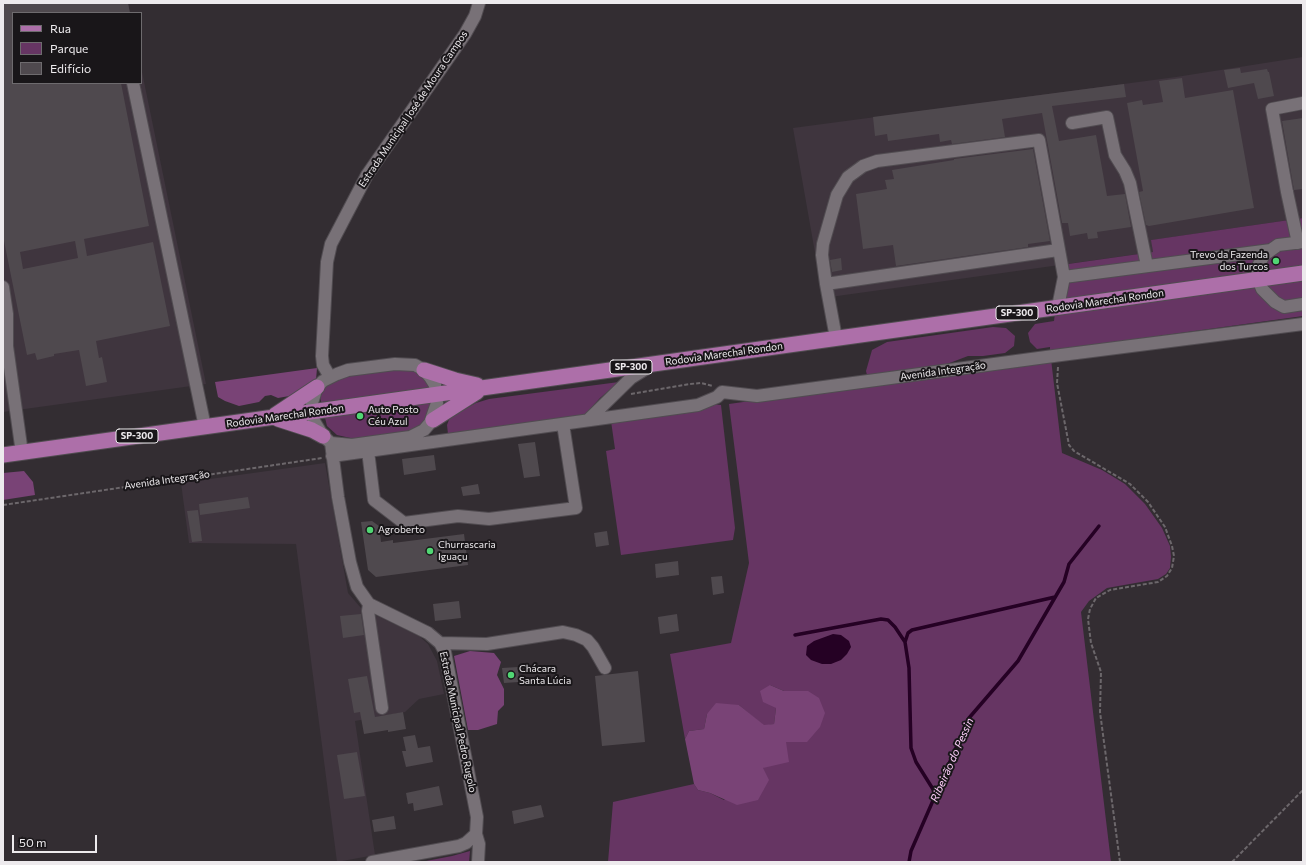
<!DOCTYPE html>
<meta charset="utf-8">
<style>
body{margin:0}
#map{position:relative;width:1306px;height:865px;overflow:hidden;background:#332d32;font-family:Commissioner,sans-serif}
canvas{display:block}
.frame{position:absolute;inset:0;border:4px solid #edeaed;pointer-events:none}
.legend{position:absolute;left:12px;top:12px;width:130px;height:72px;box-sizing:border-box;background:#191619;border:1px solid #6e6b6e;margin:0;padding:5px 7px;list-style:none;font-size:12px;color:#edeaed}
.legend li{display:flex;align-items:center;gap:8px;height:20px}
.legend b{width:20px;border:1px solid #6e6b6e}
.scale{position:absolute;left:12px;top:835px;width:85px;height:18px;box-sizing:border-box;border:2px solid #edeaed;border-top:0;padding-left:5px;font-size:12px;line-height:14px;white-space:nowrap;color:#edeaed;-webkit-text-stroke:3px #191619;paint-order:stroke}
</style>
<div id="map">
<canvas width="1306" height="865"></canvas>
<div class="frame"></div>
<ul class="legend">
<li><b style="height:5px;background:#ad6fa9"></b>Rua</li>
<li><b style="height:11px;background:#663563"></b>Parque</li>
<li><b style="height:11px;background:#4f494e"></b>Edifício</li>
</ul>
<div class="scale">50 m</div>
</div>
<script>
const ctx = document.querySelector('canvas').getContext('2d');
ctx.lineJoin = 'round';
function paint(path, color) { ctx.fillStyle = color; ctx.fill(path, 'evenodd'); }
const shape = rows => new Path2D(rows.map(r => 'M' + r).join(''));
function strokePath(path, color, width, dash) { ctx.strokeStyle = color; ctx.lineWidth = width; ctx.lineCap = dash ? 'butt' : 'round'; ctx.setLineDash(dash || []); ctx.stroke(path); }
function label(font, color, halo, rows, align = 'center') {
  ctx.font = font + ' Commissioner,sans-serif'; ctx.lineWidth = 4; ctx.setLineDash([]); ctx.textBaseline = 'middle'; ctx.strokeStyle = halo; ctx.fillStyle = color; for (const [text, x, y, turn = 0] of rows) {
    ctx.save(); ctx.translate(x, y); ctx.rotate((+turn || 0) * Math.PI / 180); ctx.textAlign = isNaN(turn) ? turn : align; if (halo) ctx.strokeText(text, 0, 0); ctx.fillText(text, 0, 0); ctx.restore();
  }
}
const built = shape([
 [3,3,128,3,130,13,13,13,13,83,141,83,141,67,206,384,3,412],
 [1303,57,1303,218,1152,240,1153,252,823,298,793,128,1176,77],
 [325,463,348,593,361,608,419,636,428,644,437,661,444,694,419,699,405,712,355,721,375,855,337,862,296,544,189,543,181,483]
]);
const green = shape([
 [1303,218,1303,316,1050,351,1050,347,1037,349,1030,342,1028,333,1035,324,1054,321,1061,265,1153,252,1151,240],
 [993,327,1006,328,1015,336,1014,346,1005,353,983,356,968,356,947,364,946,374,1051,359,1062,453,1102,470,1125,484,1145,504,1162,528,1170,546,1171,557,1170,568,1166,574,1158,579,1107,588,1089,601,1081,612,1111,862,608,862,613,802,694,784,698,790,710,793,724,800,763,768,786,741,808,691,784,691,770,685,776,708,774,724,764,726,739,705,707,714,704,729,689,731,685,739,670,654,731,643,749,563,729,404,871,384,869,383,866,371,872,350,887,342],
 [392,367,414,370,428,382,432,407,428,416,419,427,409,432,355,439,337,435,327,426,320,397,322,390,337,377],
 [619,382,600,398,585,415,448,434,447,425,450,417,476,403,489,399],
 [711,404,721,405,735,528,733,540,621,555,606,451,615,449,611,421],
 [470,851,469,862,421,862,452,856]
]);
const forest = shape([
 [317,368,316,380,295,395,278,398,271,395,265,396,259,402,239,406,225,401,218,397,215,382],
 [24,471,33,482,35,495,3,500,3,473],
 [470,651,494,653,501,662,497,675,504,689,504,705,498,711,497,724,478,730,468,730,454,656],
 [770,685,784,691,808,691,819,698,825,713,820,727,807,742,786,742,789,762,763,768,769,780,758,800,737,805,710,793,698,790,694,784,685,739,689,731,704,729,707,714,716,703,739,705,764,725,774,724,776,708,763,702,760,691]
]);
const water = shape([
 [833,634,841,635,849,641,851,647,847,654,841,660,831,664,822,664,811,660,806,655,807,646,814,641]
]);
const stream = shape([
 [795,635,881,619,888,620,895,627,905,642],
 [936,794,916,762,911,748,909,668,905,642,908,633,912,630,1055,597],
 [909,862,911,851,969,718,1018,661,1064,582,1069,564,1099,526]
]);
const building = shape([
 [3,3,128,3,130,13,13,13,13,83,121,83,149,226,84,239,87,256,153,242,170,326,96,341,99,358,102,357,107,382,86,386,79,350,54,354,54,356,37,360,35,353,27,355,3,236],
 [75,241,78,258,23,269,20,252],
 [1240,68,1241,73,1267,69,1268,72,1269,72,1274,96,1258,99,1254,83,1228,88,1224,70],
 [1182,78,1185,98,1233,90,1254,208,1149,226,1146,225,1139,192,1143,191,1127,103,1142,100,1143,105,1163,102,1159,81],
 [1124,84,1126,97,1052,106,1059,141,1096,135,1107,196,1125,194,1131,227,1097,232,1098,238,1088,239,1087,233,1070,236,1068,223,1062,223,1042,113,1002,119,1005,137,952,144,951,140,940,142,939,134,888,141,887,134,875,136,873,117],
 [1303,118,1303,189,1294,190,1282,121],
 [1033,149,1050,241,1028,244,1028,247,896,266,893,245,863,249,856,194,887,189,885,180,894,179,892,170,954,160,954,159],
 [841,258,842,270,832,272,830,260],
 [535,442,540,476,524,478,518,444],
 [434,455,436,470,404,475,402,459],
 [478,484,480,494,463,496,461,487],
 [248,497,250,508,200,515,199,504],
 [198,510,202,541,192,542,187,511],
 [372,521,379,526,381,542,393,540,393,543,464,534,468,565,376,577,368,570,361,522],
 [607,531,609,545,596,547,594,533],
 [678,561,679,575,656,578,655,564],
 [722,576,724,593,713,595,711,577],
 [459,601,461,618,435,621,433,604],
 [361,614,364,635,343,638,340,616],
 [677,614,679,631,660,634,658,617],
 [518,667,519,682,504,683,502,668],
 [638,671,645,742,602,746,595,676],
 [367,676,375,717,403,712,406,729,388,732,388,730,364,734,360,712,354,713,348,679],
 [415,735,418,748,430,746,433,762,406,767,402,751,406,751,403,737],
 [357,752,365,796,344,799,337,755],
 [439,786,443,805,414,811,413,803,408,804,406,793],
 [541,805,544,817,514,824,512,811],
 [394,816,396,829,374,832,372,820]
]);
const path = shape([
 [1058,367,1057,383,1069,445,1074,451,1130,484,1148,502,1165,527,1172,546,1174,556,1172,568,1167,576,1158,582,1110,590,1096,598,1090,609,1088,619,1091,643,1101,672,1100,712,1120,862],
 [631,394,690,384,701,383,713,386],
 [3,505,322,458],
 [1232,862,1303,790]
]);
const minor = shape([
 [133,83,205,427],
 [1072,123,1107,117,1115,155,1125,171,1130,183,1147,266],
 [1303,242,1278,245,1264,255,1257,268,1258,279,1262,289,1275,302,1284,307,1303,304],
 [1298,243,1287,192,1272,109,1303,103],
 [826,284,1058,250],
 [3,287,7,314,7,346,22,453],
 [1058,307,1064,277,1271,250],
 [836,338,826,284,822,255,823,244,837,195,848,177,863,166,877,161,1039,140,1064,277],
 [395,364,415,365,424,370,430,377,435,385,437,403,430,423,424,430,410,437,352,445,331,443,323,436,314,421,312,403,317,387,323,381,337,374,348,370,395,364],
 [330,377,323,365,322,356,327,262,331,244,367,175,465,34,475,16,479,3],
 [588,420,631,378,652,365],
 [331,443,338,497,350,562,357,587,369,604,428,633,440,643,445,652,477,817,476,834,479,844,478,862],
 [368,451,374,500,404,523,458,516,489,519,576,508,563,424],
 [332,456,698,405,717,397,722,392,757,396,1061,355,1303,324],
 [369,604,368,611,382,708],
 [440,643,487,644,563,632,576,635,587,640,593,647,605,668],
 [372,862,459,846,466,843,476,834]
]);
const major = shape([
 [424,370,455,380,477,385],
 [275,415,317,387],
 [278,419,312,430,323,436],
 [433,420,477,392],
 [3,455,1303,273]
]);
const markers = [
 [1276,261,4,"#51d674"],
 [360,416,4,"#51d674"],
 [370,530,4,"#51d674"],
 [430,551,4,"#51d674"],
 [511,675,4,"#51d674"]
];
const shields = [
 [1017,313,42],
 [631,367,42],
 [137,436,42]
];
const shieldNames = [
 ["SP-300",1017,313],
 ["SP-300",631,367],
 ["SP-300",137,436]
];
const streetNames = [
 ["Estrada Municipal José de Moura Campos",413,109,-56],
 ["Rodovia Marechal Rondon",1105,301,-8],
 ["Rodovia Marechal Rondon",724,354,-8],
 ["Avenida Integração",943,371,-8],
 ["Rodovia Marechal Rondon",285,416,-8],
 ["Avenida Integração",167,480,-8],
 ["Estrada Municipal Pedro Rugolo",458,722,78]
];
const poiNames = [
 ["Trevo da Fazenda",1268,255,"right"],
 ["dos Turcos",1268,267,"right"],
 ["Auto Posto",368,410],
 ["Céu Azul",368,422],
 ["Agroberto",378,530],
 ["Churrascaria",438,545],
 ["Iguaçu",438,557],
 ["Chácara",519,669],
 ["Santa Lúcia",519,681]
];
const waterNames = [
 ["Ribeirão do Pessin",952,760,-66]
];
paint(built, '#3f353e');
paint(green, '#663563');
paint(forest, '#794376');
paint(water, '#250124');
strokePath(stream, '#250124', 3.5);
paint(building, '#4f494e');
strokePath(minor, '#514c51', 14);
strokePath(major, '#514c51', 17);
strokePath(path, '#6c676b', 2, [4, 2]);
strokePath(minor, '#787177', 12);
strokePath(major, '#ad6fa9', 15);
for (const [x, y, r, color] of markers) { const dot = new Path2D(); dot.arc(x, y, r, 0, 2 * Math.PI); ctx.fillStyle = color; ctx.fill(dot); strokePath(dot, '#191619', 1.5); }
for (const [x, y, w] of shields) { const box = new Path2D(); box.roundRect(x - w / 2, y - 7, w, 14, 3); ctx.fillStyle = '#191619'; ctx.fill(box); strokePath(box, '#edeaed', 1); }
label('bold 9px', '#edeaed', null, shieldNames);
label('10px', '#edeaed', '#191619', streetNames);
label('10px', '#edeaed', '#191619', poiNames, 'left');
label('italic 11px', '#ffcefb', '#191619', waterNames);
</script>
